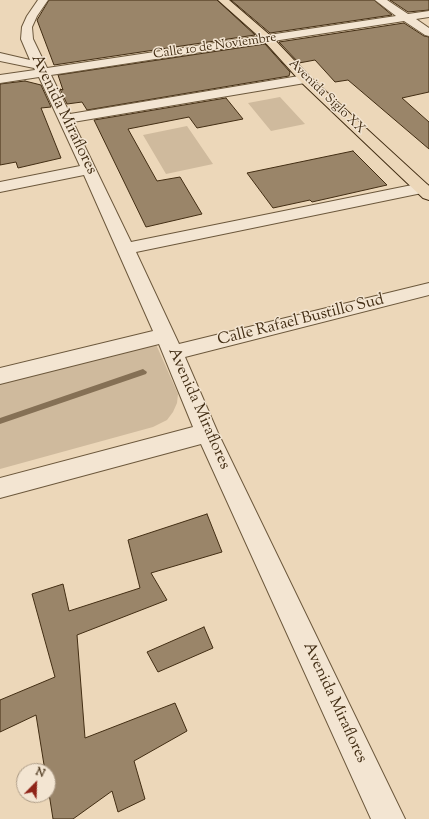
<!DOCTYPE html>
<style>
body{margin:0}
#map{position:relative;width:429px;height:819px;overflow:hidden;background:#ecd7b9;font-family:"Sorts Mill Goudy",serif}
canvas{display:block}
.north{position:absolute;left:16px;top:763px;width:40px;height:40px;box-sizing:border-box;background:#f3e5d2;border:1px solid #ac9b86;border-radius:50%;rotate:23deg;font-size:11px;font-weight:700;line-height:16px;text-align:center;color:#422d13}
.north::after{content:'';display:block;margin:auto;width:14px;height:18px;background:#8f2418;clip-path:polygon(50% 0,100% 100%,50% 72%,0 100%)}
</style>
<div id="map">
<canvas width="429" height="819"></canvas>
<div class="north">N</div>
</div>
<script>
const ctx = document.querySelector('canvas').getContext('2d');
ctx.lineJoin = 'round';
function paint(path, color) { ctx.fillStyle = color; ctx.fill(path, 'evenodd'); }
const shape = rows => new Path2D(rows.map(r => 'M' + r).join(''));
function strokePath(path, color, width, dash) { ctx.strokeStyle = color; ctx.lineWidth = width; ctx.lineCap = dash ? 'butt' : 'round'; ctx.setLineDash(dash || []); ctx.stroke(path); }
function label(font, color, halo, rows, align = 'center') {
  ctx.font = font + ' "Sorts Mill Goudy",serif'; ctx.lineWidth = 3; ctx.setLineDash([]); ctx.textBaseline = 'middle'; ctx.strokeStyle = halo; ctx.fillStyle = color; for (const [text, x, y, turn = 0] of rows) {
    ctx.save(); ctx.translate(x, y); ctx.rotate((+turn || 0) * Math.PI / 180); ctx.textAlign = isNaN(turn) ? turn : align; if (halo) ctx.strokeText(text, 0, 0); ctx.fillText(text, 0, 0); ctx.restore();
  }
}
const green = shape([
 [280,97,305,124,271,131,248,103],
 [187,126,213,164,166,174,143,135],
 [155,342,178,394,177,403,173,412,167,420,153,427,0,469,0,382]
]);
const stream = shape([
 [143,369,147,372,146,374,0,424,0,418,143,369]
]);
const building = shape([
 [49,0,217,0,255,35,54,65,37,20,49,0],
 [231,0,374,0,392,15,270,33,231,0],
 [390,0,429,0,429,10,408,12,390,0],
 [404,23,424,36,429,37,429,92,402,98,429,122,429,149,348,80,335,82,315,60,299,63,279,42,404,23],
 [265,44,290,72,289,76,87,110,82,102,67,104,60,89,63,90,58,75,265,44],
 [25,81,41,85,51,107,41,108,61,158,18,168,16,162,0,165,0,84,25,81],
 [226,98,243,119,197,128,189,117,128,129,157,181,180,177,202,214,146,227,94,120,226,98],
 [353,151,387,185,312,202,310,200,273,208,247,173,353,151],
 [207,514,222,552,151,573,167,600,77,635,85,738,175,703,187,731,134,761,145,799,118,812,112,791,73,819,53,819,48,787,48,771,45,771,36,715,0,732,0,700,55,677,32,594,63,584,69,611,140,588,128,540,207,514],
 [204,627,213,648,158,672,147,652,204,627]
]);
const minor = shape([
 [38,0,48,0,37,16,32,27,33,39,47,68,396,16,375,0,387,0,408,14,429,11,429,17,416,19,429,28,429,36,425,35,404,21,51,75,70,114,305,75,309,76,311,79,309,82,305,83,73,122,131,242,422,183,428,185,429,187,428,191,422,193,136,252,179,344,429,283,429,295,185,357,218,433,405,819,371,819,201,444,0,498,0,478,193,427,159,344,0,384,0,368,153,331,84,175,0,192,0,182,80,166,39,77,0,83,0,75,35,70,34,68,0,61,0,53,30,60,21,39,22,27,27,16,38,0]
]);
const highway = shape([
 [218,0,229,0,272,37,309,76,429,186,429,200,423,198,301,82,264,41,218,0]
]);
const farStreetnames = [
 ["Calle 10 de Noviembre",215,47,-8],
 ["Avenida Siglo XX",326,97,44]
];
const streetNames = [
 ["Avenida Miraflores",63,115,64],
 ["Calle Rafael Bustillo Sud",301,321,-14],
 ["Avenida Miraflores",198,409,66],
 ["Avenida Miraflores",334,703,65]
];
paint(green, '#cfba9d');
paint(stream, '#857055');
paint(building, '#9a8569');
strokePath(building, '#422d13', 1);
strokePath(minor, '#6c583c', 2);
strokePath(highway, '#422d13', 2);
paint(minor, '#f3e5d2');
paint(highway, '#ecd7b9');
label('13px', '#422d13', '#f3e5d2', farStreetnames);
label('16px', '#422d13', '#f3e5d2', streetNames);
</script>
